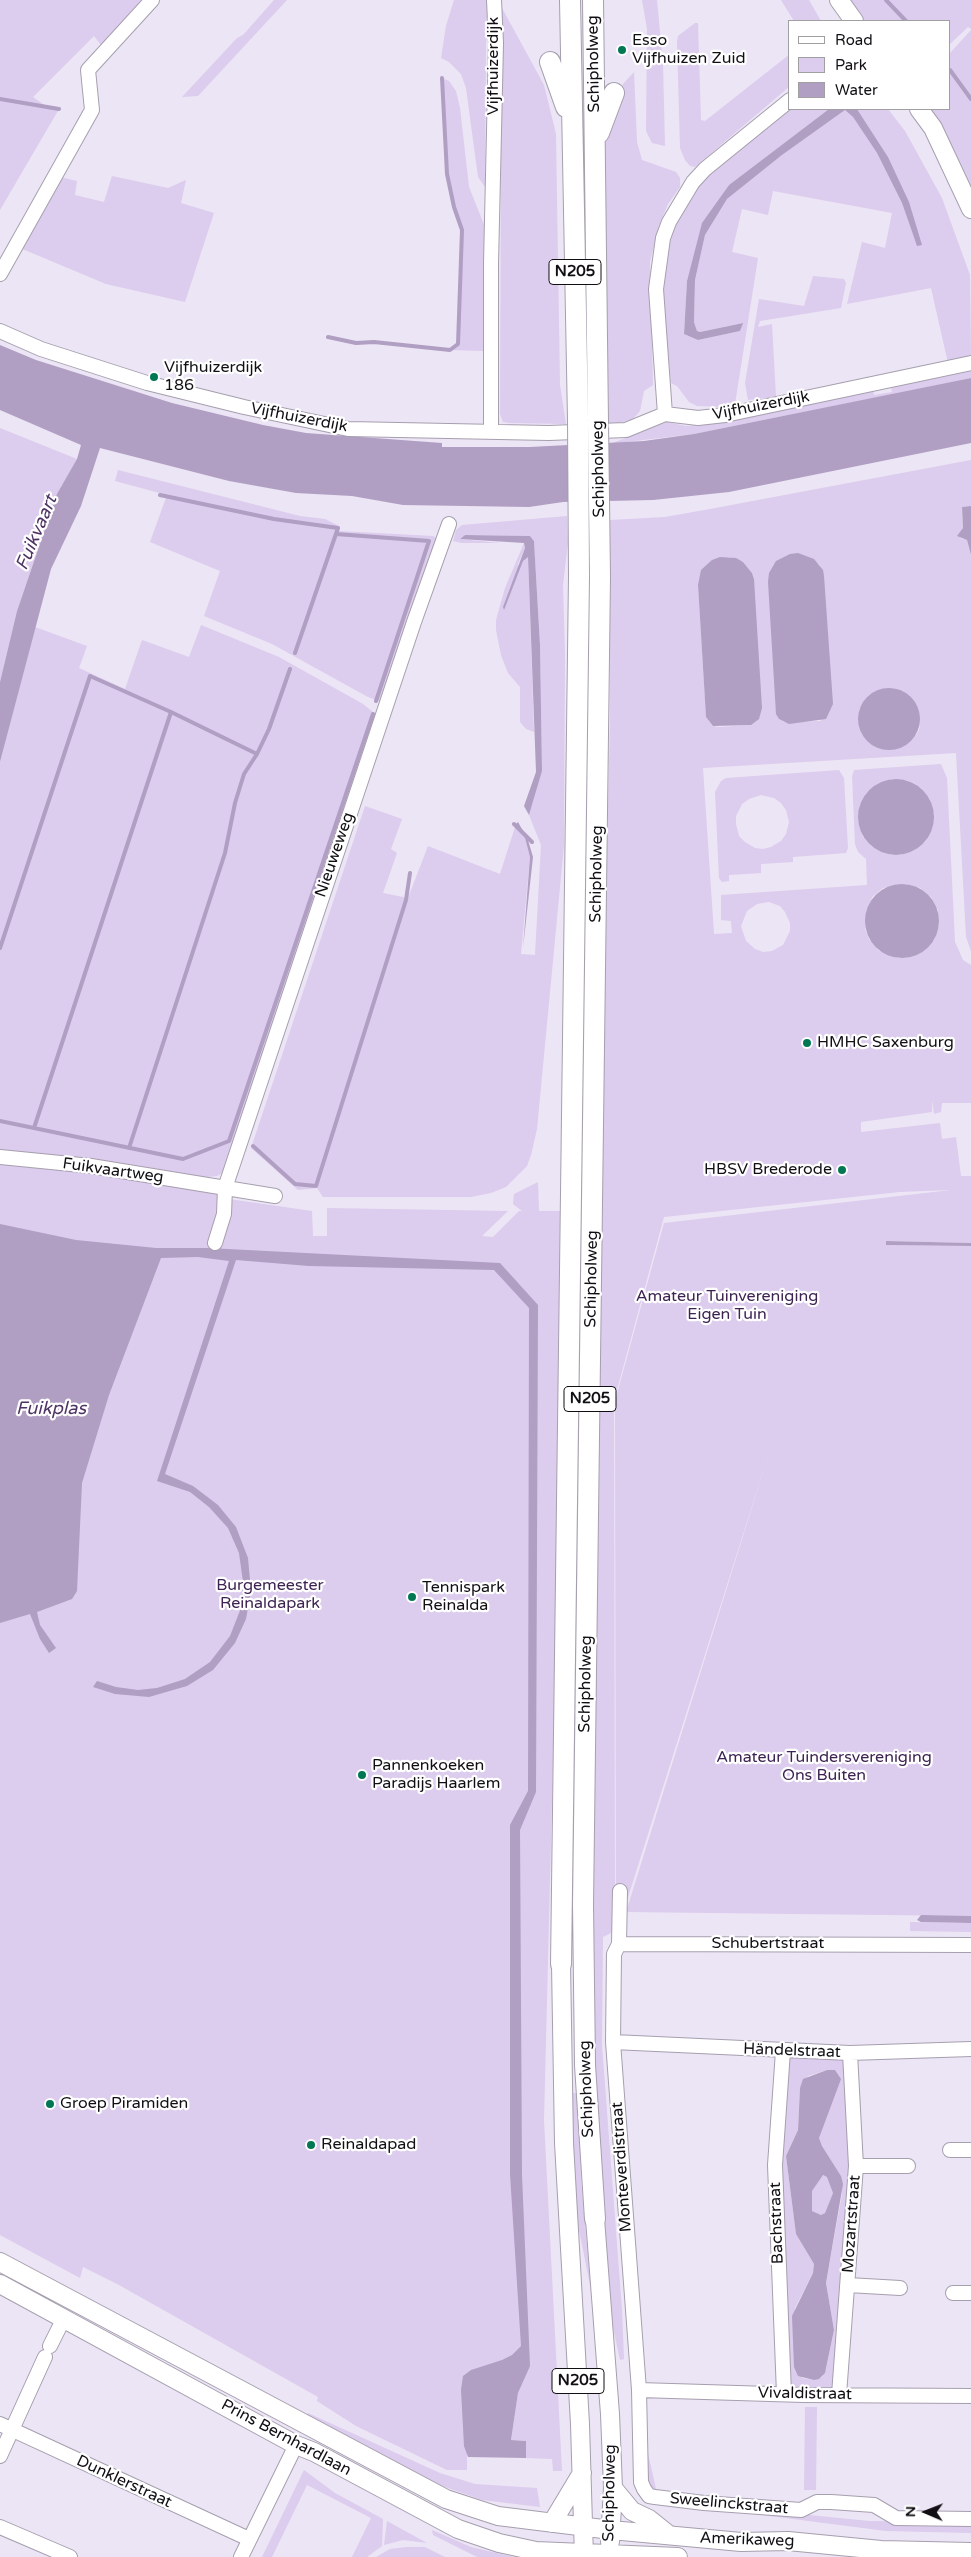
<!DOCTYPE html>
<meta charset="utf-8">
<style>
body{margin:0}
#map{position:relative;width:971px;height:2557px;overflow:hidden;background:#ece5f5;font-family:"Varela Round",sans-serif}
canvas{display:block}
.legend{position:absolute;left:788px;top:20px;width:162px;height:90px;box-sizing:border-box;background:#fff;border:1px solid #a09fa1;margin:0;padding:6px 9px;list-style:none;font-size:15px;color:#110f14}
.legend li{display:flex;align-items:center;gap:10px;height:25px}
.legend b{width:25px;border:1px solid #a09fa1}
.north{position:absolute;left:901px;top:2487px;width:50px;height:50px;-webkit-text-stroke:4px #fff;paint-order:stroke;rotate:271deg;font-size:14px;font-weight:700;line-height:20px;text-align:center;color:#110f14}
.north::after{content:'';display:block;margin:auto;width:18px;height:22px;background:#110f14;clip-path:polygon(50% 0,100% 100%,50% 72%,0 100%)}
</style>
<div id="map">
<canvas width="971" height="2557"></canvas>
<ul class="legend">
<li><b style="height:6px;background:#fff"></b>Road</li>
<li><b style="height:14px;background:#dccced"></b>Park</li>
<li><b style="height:14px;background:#b09ec3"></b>Water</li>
</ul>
<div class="north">N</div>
</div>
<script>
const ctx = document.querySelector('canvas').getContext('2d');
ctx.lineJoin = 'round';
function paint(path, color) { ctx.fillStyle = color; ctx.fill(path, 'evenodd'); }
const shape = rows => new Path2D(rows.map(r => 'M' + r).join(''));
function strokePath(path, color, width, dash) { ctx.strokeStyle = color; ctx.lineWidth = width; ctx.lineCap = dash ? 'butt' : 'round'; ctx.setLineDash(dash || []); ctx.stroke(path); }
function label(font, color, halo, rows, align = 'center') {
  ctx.font = font + ' "Varela Round",sans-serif'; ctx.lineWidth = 4.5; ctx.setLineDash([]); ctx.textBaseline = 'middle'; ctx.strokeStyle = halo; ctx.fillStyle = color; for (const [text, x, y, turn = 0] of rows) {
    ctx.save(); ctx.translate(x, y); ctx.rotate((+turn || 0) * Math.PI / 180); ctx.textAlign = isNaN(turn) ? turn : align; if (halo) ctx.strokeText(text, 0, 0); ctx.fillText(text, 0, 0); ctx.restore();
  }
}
const green = shape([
 [0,0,143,0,101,45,94,36,33,97,47,107,59,109,0,210],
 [274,0,287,0,198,96,182,97,237,38,243,35],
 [454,0,490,0,486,45,485,187,478,177,466,88,461,74,449,62,441,58,446,26],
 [642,0,657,0,663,64,665,146,652,143,646,131,647,29],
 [781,0,809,0,821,21,794,21],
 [849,0,971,0,971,29,968,27,950,44,950,21,865,21],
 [502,8,544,85,556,134,560,385,566,424,509,423,503,422,500,414,501,146,498,90],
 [695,23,698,23,701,120,705,121,790,54,790,86,695,167,690,166,685,160,680,148,677,41,678,36],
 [971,30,971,190,929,109,950,109,950,53],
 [634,72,637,142,642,160,676,172,680,178,680,187,668,204,659,226,650,262,653,385,644,391,640,411,633,419,609,426,604,140,623,84],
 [442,78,449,81,456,91,460,108,469,187,485,227,484,351,450,350,458,344,459,338,462,230,454,207,447,174],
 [790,109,829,109,729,185,703,223,687,281,684,334,698,340,740,331,742,323,700,332,697,331,694,322,695,280,705,235,727,199,782,155,845,110,853,117,877,153,902,203,917,246,888,157,857,109,888,109,905,131,942,198,970,275,971,359,948,363,931,288,847,304,862,242,885,248,892,213,773,191,768,215,742,209,732,252,758,258,735,404,724,407,697,406,689,402,677,386,671,383,662,286,667,244,677,217,706,174],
 [112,176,168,188,186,180,181,203,214,213,185,302,106,284,20,248,60,177,77,181,75,195,104,202],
 [813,276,844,279,846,283,841,308,760,321,758,327,772,324,776,397,748,400,745,383,759,299,804,306],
 [971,371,971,378,874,398,694,434,610,444,667,422,686,426,704,425,873,390,874,395,892,392,891,387],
 [0,428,77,459,53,505,17,611,0,682],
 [971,460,971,506,962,507,963,528,960,538,967,540,971,556,971,951,966,937,956,753,703,768,714,934,732,933,731,921,721,920,721,895,867,885,866,859,858,852,855,844,852,776,854,770,941,764,947,778,955,942,963,960,971,965,971,1103,942,1103,941,1112,934,1114,932,1100,932,1112,861,1122,861,1132,940,1123,942,1139,956,1137,961,1176,971,1176,971,1243,886,1241,886,1245,971,1246,971,1916,626,1912,772,1443,623,1913,616,1913,615,1401,664,1223,951,1190,900,1192,664,1217,614,1401,615,1931,603,1937,602,2045,622,2310,624,2359,620,2360,612,2323,594,2108,591,1924,600,1151,610,722,610,520,665,517,710,509],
 [728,557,743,562,752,573,754,579,751,725,719,727,713,726,706,717,698,585],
 [819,564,824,576,821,721,784,722,779,719,776,708,769,573],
 [895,688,906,693,920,724,919,730,916,735,870,743,862,734,859,711,861,706,868,696,878,690],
 [892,779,909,781,921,788,929,798,934,814,931,831,925,842,911,852,899,855,887,854,871,846,863,837,858,820,860,805,866,794,876,785],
 [906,884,920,888,931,897,938,910,939,925,934,940,923,951,914,956,899,958,879,951,869,939,865,929,872,897,883,888],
 [769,902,780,906,785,912,790,923,790,931,783,945,772,951,763,952,755,949,746,941,741,926,747,911,757,904],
 [118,470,300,516,325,519,339,526,339,531,433,536,438,539,381,702,368,697,272,644,204,616,220,571,150,542,167,495,115,481],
 [567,516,568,543,563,585,565,654,564,845,537,1129,531,1155,527,1166,506,1187,491,1193,471,1197,323,1197,317,1188,298,1190,251,1148,365,806,402,819,391,849,397,853,383,893,408,898,428,846,500,874,516,824,524,834,530,857,521,954,535,955,541,845,529,815,542,770,540,645,534,541,530,536,465,535,460,539,500,543,462,543,453,541,456,530,462,525],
 [524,543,525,548,517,566,528,556,534,732,526,729,520,722,520,687,508,673,501,655,496,630,496,620,505,588],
 [201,625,279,657,363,704,378,716,227,1170,217,1176,197,1178,0,1153,0,762,35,627,87,646,79,668,125,689,142,640,189,657],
 [839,770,844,778,848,848,846,853,793,857,793,862,761,864,761,873,729,875,729,881,722,882,719,878,715,792,721,781,726,778],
 [761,795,774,798,781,803,786,810,789,822,786,834,781,841,771,847,763,849,755,848,745,842,739,836,736,824,736,816,742,804,749,799],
 [11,1162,211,1192,229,1199,312,1211,313,1236,327,1236,327,1208,508,1211,482,1236,493,1237,519,1211,522,1211,513,1204,514,1194,538,1182,539,1211,560,1211,555,1680,544,2120,562,2471,553,2471,552,2459,526,2458,526,2441,511,2440,518,2393,524,2379,467,2454,467,2470,447,2470,356,2426,317,2401,318,2397,119,2285,83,2267,80,2278,0,2235,0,1163],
 [910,1922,971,1923,971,1932,910,1931],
 [792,2057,839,2057,845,2060,852,2171,834,2388,790,2387,779,2166,788,2060],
 [827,2070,833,2070,819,2138,822,2146,841,2176,842,2194,826,2283,834,2330,826,2369,822,2377,814,2380,802,2378,795,2308,813,2273,814,2264,796,2234,786,2156,798,2130,800,2088,808,2076],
 [570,2093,579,2093,581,2180,591,2290,576,2215],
 [822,2175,828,2177,833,2193,825,2213,821,2215,812,2211,812,2191],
 [805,2407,817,2407,816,2490,804,2490],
 [308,2413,440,2473,475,2484,537,2488,540,2507,482,2500,431,2482,306,2416],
 [645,2440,656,2489,704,2502,710,2494,799,2514,869,2521,971,2522,971,2533,886,2531,661,2502,638,2487],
 [304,2470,335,2493,383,2519,382,2546,367,2557,352,2557,371,2518,307,2485,272,2557,262,2557],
 [387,2521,427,2543,403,2540,384,2545],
 [432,2530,471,2547,514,2557,477,2557,433,2535],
 [406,2547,425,2547,445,2557,376,2557,390,2549]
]);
const water = shape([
 [829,109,857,109,888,157,909,202,922,245,917,246,902,203,877,153,853,117,845,110,782,155,727,199,705,235,695,280,694,322,697,331,700,332,743,323,740,331,698,340,684,334,687,281,702,223,729,185],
 [0,345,36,360,172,403,263,425,306,433,442,443,442,447,530,447,644,441,694,434,971,378,971,443,729,492,653,500,563,502,529,507,403,505,352,496,296,493,229,481,100,448,81,506,51,569,0,762,0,682,17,611,57,494,77,459,81,445,0,410],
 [971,506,971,555,967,540,957,536,963,528,962,507],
 [465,535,530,536,534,541,540,645,542,771,529,815,524,806,536,772,528,557,523,561,504,610,503,607,525,548,524,543,460,539],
 [798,553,814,559,823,570,824,576,833,704,826,719,789,724,779,719,776,714,768,582,769,573,776,561,790,554],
 [720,557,736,558,743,562,752,573,754,579,762,708,759,719,751,725,713,726,706,717,698,585,701,570,712,560],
 '858 719a31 31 0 1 1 62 0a31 31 0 1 1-62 0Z',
 '858 817a38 38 0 1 1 76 0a38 38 0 1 1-76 0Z',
 [518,822,528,840,533,857,523,948,530,857,524,834,516,824],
 '865 921a37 37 0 1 1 74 0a37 37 0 1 1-74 0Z',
 [0,1224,76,1240,156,1248,208,1248,500,1263,538,1305,536,1792,520,1830,522,2175,530,2366,518,2393,511,2440,526,2441,526,2458,468,2457,464,2446,461,2390,463,2376,471,2370,502,2360,512,2355,521,2346,510,2174,510,1825,528,1791,529,1308,494,1270,309,1266,236,1260,165,1474,193,1486,218,1505,236,1527,248,1558,251,1591,246,1619,235,1643,213,1670,187,1686,149,1697,115,1694,93,1687,97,1681,116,1687,138,1690,157,1688,185,1679,210,1662,230,1636,241,1608,243,1582,239,1553,228,1528,209,1507,190,1492,157,1481,229,1261,198,1257,161,1258,109,1395,82,1483,77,1591,72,1599,37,1612,40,1625,56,1648,49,1653,40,1639,30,1614,0,1623],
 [886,1241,971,1243,971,1246,886,1245],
 [921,1915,971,1916,971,1923,921,1922,917,1920],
 [827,2070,835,2070,841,2079,819,2138,822,2146,841,2176,843,2184,826,2283,834,2330,825,2373,819,2379,814,2380,798,2376,794,2367,792,2316,813,2273,814,2264,796,2234,786,2156,798,2130,800,2088,803,2079],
 [823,2175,827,2177,833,2193,825,2213,821,2215,812,2211,812,2191]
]);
const stream = shape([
 [886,0,906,21],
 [950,70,971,99],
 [0,99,59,109],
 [328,337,356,343,374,342,450,350,458,344,462,230,454,207,447,174,442,78],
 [160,495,274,519,338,528,295,653],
 [336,534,429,541,376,701],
 [171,712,257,754,269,729,290,669],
 [514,824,532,842],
 [0,948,90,676,171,712,34,1128],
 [0,1121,183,1159,229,1141,373,714],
 [253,1146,295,1184,316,1186,406,900,410,873],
 [129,1148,225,853,235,803,244,774,257,754]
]);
const minor = shape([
 [0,274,92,110,88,70,152,0],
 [0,331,41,349,147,383,244,407,348,429,549,433,626,430,665,414,698,418,725,415,971,363],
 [665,414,656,289,663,238,669,222,693,182,705,169,790,100],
 [491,432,491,264,496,43,494,0],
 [0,1157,91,1166,275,1196],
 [215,1243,224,1214,225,1188,414,622,449,524],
 [620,1891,619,1944,971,1945],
 [619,1944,614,1954,613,2042,639,2390,641,2482,644,2489,649,2496,655,2497,704,2503,801,2510,817,2502,831,2502,874,2505,896,2518,971,2519],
 [613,2042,850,2053,971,2049],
 [783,2051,775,2165,784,2394],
 [950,2150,971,2150],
 [856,2166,908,2166],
 [848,2285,900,2288],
 [953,2293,971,2293],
 [50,2346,64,2318],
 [639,2390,803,2395,971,2396],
 [839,2395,856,2166,850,2053],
 [0,2424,249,2539],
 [0,2456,45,2357],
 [0,2527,70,2557],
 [241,2557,296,2445]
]);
const major = shape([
 [839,0,854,21],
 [919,109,933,128,971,209],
 [561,1964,564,2143,580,2424,584,2557],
 [595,2219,610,2414,613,2488,610,2542],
 [0,2262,446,2499,498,2516,611,2530,741,2542,788,2541,881,2550,971,2552],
 [0,2284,296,2445,314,2452,458,2529,499,2543,536,2551,678,2557],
 [613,2488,632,2511,649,2519,669,2535],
 [552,2523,582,2473]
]);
const highway = shape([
 [570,0,578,420],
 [593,0,598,421],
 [550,62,566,107],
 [599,133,614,93],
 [561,1964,579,576],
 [595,2219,585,2065,583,1904,600,577]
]);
const highwayBridge = shape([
 [578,420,579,576],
 [598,421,600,577]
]);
const markers = [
 [622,50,5,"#027753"],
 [154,377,5,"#027753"],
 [807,1043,5,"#027753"],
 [842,1170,5,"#027753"],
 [412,1597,5,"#027753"],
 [362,1775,5,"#027753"],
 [50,2104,5,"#027753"],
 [311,2145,5,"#027753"]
];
const shields = [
 [575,272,52],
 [590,1399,52],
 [578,2381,52]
];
const shieldNames = [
 ["N205",575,272],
 ["N205",590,1399],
 ["N205",578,2381]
];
const poiNames = [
 ["Esso",632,41],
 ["Vijfhuizen Zuid",632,59],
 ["Vijfhuizerdijk",164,368],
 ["186",164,386],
 ["HMHC Saxenburg",817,1043],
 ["HBSV Brederode",832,1170,"right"],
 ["Tennispark",422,1588],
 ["Reinalda",422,1606],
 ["Pannenkoeken",372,1766],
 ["Paradijs Haarlem",372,1784],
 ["Groep Piramiden",60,2104],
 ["Reinaldapad",321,2145]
];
const streetNames = [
 ["Schipholweg",594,64,-91],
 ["Vijfhuizerdijk",494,66,-90],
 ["Vijfhuizerdijk",761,406,-11],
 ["Vijfhuizerdijk",299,418,11],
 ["Schipholweg",599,469,-91],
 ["Nieuweweg",335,855,-71],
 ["Schipholweg",597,874,-89],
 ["Fuikvaartweg",113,1171,8],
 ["Schipholweg",592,1279,-89],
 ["Schipholweg",586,1684,-89],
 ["Schubertstraat",768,1944],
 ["Händelstraat",792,2051,2],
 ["Schipholweg",587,2089,-92],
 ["Monteverdistraat",622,2167,-94],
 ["Bachstraat",777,2223,-92],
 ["Mozartstraat",852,2224,-86],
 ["Vivaldistraat",805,2394,1],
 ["Prins Bernhardlaan",286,2438,28],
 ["Dunklerstraat",124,2482,25],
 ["Schipholweg",610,2493,-89],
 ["Sweelinckstraat",729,2504,5],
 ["Amerikaweg",747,2540,2]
];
const parkNames = [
 ["Amateur Tuinvereniging",727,1297],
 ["Eigen Tuin",727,1315],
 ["Burgemeester",270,1586],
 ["Reinaldapark",270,1604],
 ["Amateur Tuindersvereniging",824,1758],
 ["Ons Buiten",824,1776]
];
const waterNames = [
 ["Fuikvaart",37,533,-67],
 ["Fuikplas",51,1409]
];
paint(green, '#dccced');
paint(water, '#b09ec3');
strokePath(stream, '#b09ec3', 4);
strokePath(minor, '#a69fae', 16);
strokePath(major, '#a69fae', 20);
strokePath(highway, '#a69fae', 22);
strokePath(minor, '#fff', 14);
strokePath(major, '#fff', 18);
strokePath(highway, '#fff', 20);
strokePath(highwayBridge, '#a69fae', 22, []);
strokePath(highwayBridge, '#fff', 20);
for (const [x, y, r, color] of markers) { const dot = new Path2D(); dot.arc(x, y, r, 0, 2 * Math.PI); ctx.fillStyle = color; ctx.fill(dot); strokePath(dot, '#fff', 2); }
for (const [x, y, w] of shields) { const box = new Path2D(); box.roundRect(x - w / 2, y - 12.5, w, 25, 4); ctx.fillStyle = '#fff'; ctx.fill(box); strokePath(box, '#110f14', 1); }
label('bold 15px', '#110f14', null, shieldNames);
label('16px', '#110f14', '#fff', poiNames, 'left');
label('16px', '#110f14', '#fff', streetNames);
label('16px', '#3d2352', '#fff', parkNames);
label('italic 18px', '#4e3364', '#fff', waterNames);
</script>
